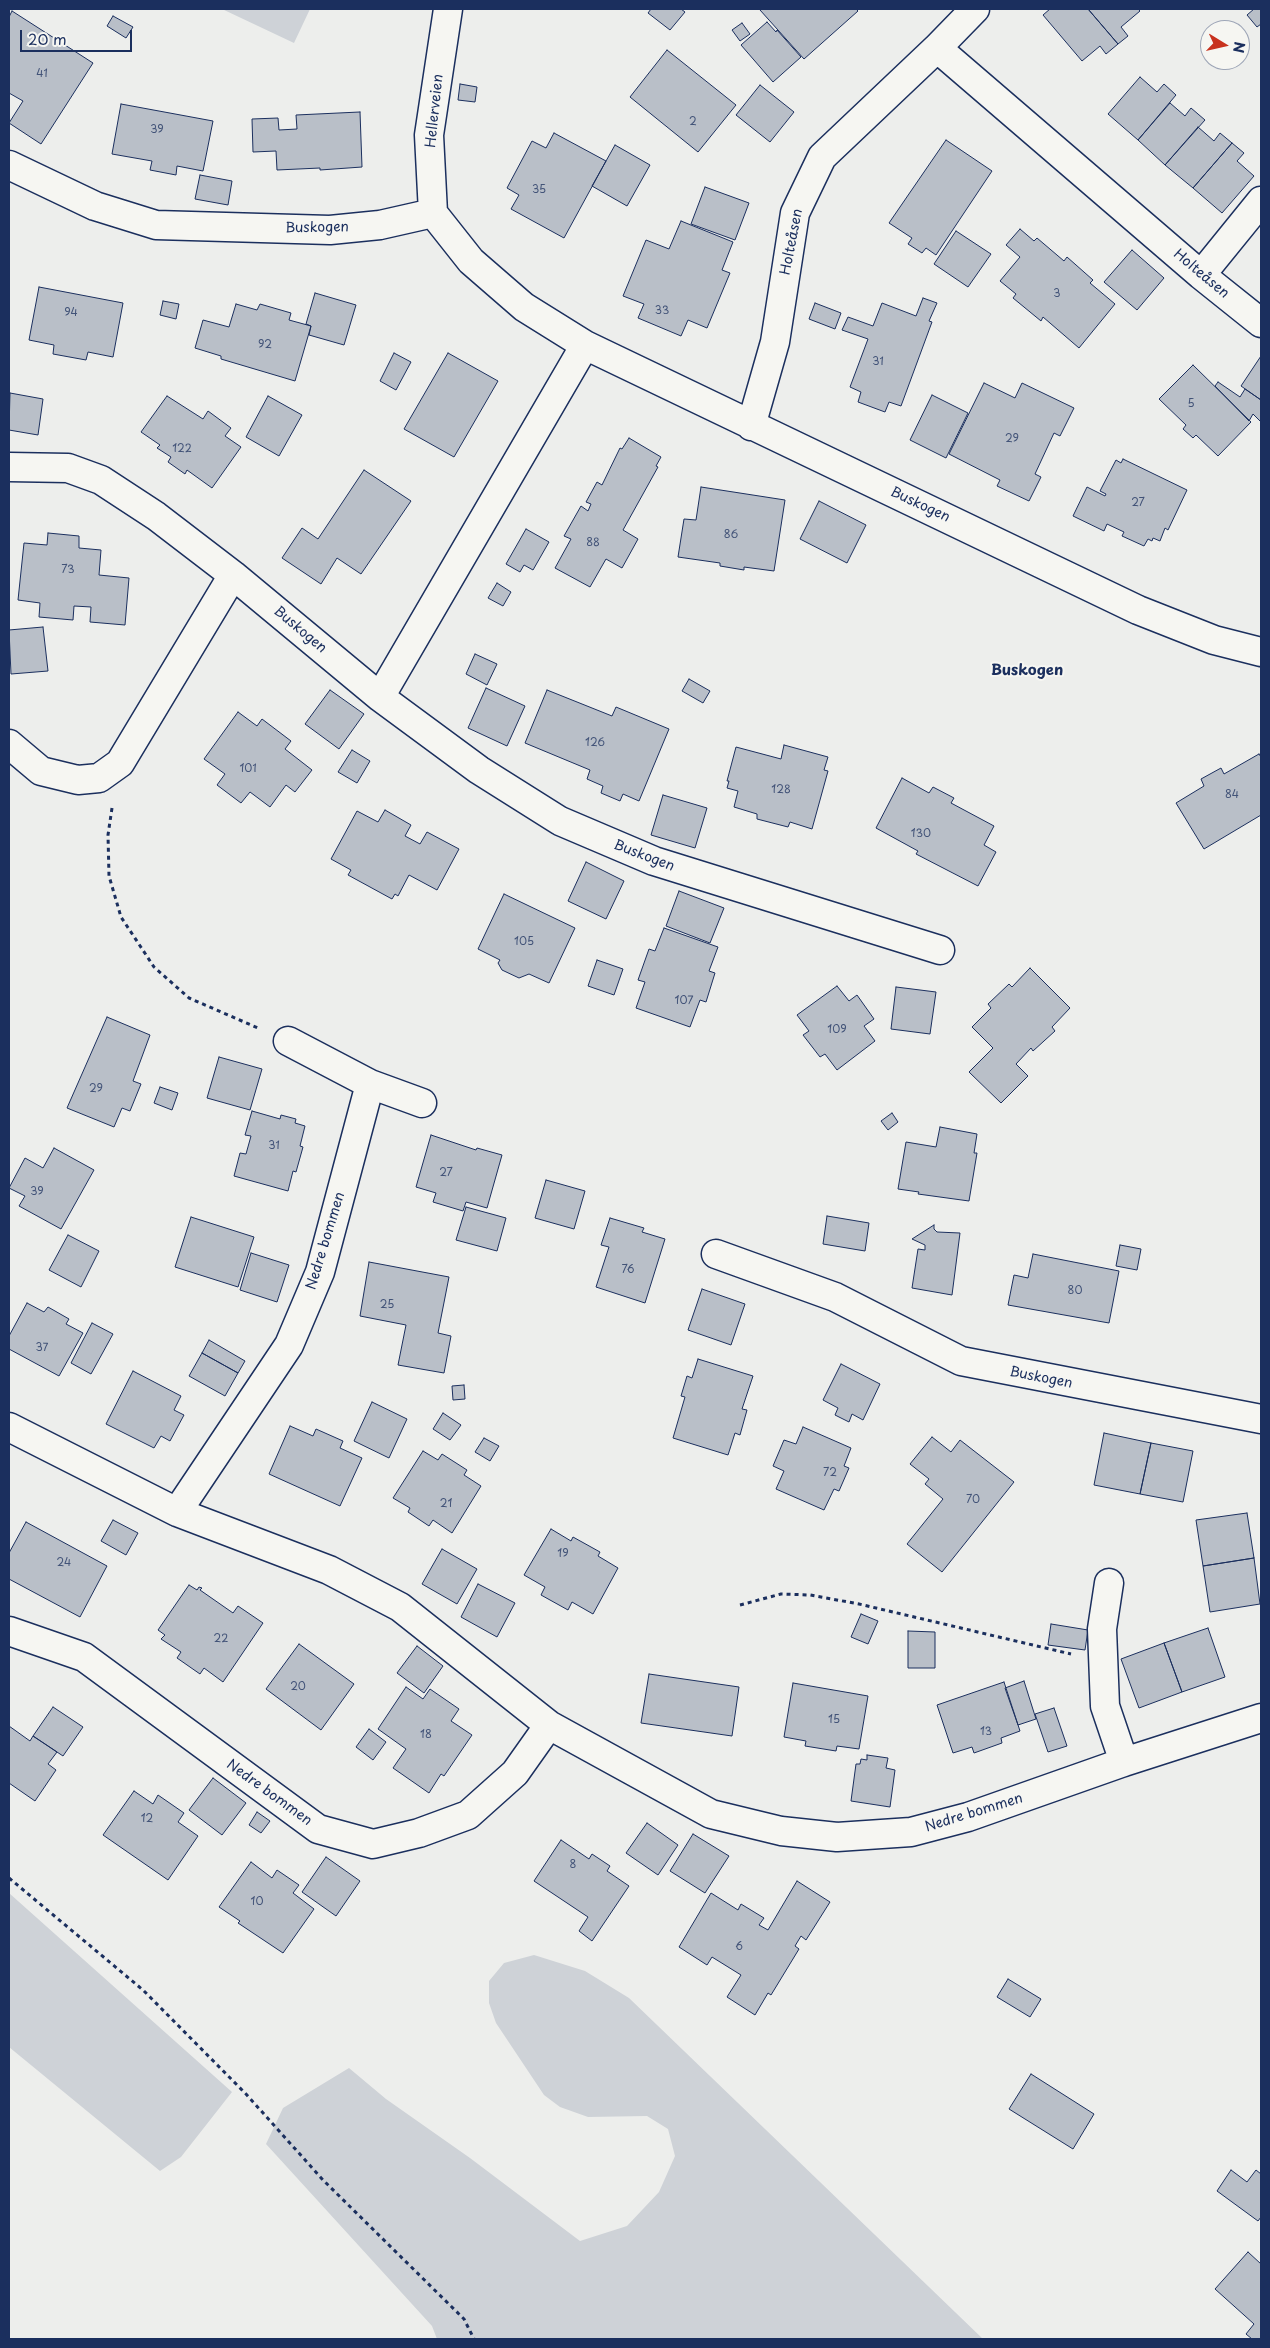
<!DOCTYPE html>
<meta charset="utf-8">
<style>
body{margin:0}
#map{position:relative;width:1270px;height:2348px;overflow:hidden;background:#edeeec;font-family:"Playpen Sans",sans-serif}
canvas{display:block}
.frame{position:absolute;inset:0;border:10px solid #1b2f5e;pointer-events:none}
.north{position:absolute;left:1200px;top:20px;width:50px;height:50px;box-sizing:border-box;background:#f6f6f2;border:1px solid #9ea6b7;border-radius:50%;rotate:99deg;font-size:14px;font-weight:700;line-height:20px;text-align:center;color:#1b2f5e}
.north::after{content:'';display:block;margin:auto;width:18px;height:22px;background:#c8321e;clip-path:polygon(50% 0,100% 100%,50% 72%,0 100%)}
.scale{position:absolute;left:20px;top:30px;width:112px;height:22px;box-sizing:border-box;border:2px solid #1b2f5e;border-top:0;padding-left:6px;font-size:15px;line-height:18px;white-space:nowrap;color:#1b2f5e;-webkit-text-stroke:4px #f6f6f2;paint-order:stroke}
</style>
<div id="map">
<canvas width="1270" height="2348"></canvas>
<div class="frame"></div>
<div class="north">N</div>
<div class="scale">20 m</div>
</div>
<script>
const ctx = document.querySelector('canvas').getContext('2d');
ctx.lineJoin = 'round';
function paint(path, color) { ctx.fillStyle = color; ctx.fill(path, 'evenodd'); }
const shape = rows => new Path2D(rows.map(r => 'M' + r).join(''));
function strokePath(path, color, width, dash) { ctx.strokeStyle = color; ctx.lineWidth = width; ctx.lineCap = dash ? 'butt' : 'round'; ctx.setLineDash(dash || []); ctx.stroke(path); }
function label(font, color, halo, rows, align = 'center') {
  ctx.font = font + ' "Playpen Sans",sans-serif'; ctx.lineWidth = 4; ctx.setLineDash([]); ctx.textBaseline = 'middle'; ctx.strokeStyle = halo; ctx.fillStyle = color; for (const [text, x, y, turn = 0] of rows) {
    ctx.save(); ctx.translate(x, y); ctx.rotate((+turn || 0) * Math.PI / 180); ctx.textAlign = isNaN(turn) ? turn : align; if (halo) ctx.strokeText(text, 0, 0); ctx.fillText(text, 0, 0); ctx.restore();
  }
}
const green = shape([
 [222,9,310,9,294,43],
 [9,1893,232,2092,181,2157,160,2171,9,2047],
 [534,1955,585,1971,629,1998,983,2339,437,2339,432,2326,266,2144,283,2108,349,2068,386,2099,470,2158,580,2241,627,2226,659,2192,675,2156,668,2129,647,2116,588,2117,560,2107,544,2095,496,2023,489,2003,489,1981,504,1963]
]);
const building = shape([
 [651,9,681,9,685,12,670,30,648,13,651,9],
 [762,9,856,9,858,11,804,59,760,10,762,9],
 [1050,9,1088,9,1118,44,1106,54,1100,46,1082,61,1043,15,1050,9],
 [1088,9,1138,9,1140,11,1121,27,1128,36,1118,44,1088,9],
 [1254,9,1261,9,1261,24,1257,27,1247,15,1254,9],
 [12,11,93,63,41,144,9,123,23,101,9,93,9,17,12,11],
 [113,16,133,27,126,38,107,26,113,16],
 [767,22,776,32,777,30,801,57,773,82,741,45,767,22],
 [742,23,750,34,740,41,732,30,742,23],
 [667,50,736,105,698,152,630,97,667,50],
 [1140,77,1157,92,1164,84,1176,95,1138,140,1108,114,1140,77],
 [460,84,477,87,475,102,458,100,460,84],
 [760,85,794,112,770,142,736,115,760,85],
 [1170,103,1185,116,1191,108,1205,120,1165,165,1138,140,1170,103],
 [121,104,213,121,203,171,177,166,176,175,150,170,152,161,112,154,121,104],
 [360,112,362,167,320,170,320,168,277,170,276,151,253,152,252,119,278,118,279,130,297,129,296,115,360,112],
 [1198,127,1214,141,1220,133,1232,143,1193,188,1165,165,1198,127],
 [554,133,606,161,564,238,511,209,519,195,507,188,532,141,546,148,554,133],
 [946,140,992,171,936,255,926,248,922,253,908,244,912,238,889,223,946,140],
 [1232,143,1244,153,1237,161,1254,176,1222,213,1193,188,1232,143],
 [615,145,650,165,627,206,592,186,615,145],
 [200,175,232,181,228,205,195,199,200,175],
 [705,187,749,203,735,240,691,224,705,187],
 [681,221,733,242,722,270,730,273,707,328,688,320,681,336,638,318,644,304,623,296,646,240,669,249,681,221],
 [1020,229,1034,241,1037,238,1064,261,1067,257,1093,280,1090,283,1115,304,1079,348,1043,317,1041,321,1013,298,1016,294,1000,281,1020,257,1006,245,1020,229],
 [956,231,991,254,968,287,934,264,956,231],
 [1132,250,1164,278,1137,310,1104,282,1132,250],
 [39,287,123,303,113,357,88,352,86,360,53,354,54,345,29,340,39,287],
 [315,293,356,305,344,345,309,335,311,326,306,324,315,293],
 [923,298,937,303,929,321,932,322,901,406,889,402,885,412,858,402,861,392,850,387,868,339,842,330,848,317,873,326,882,303,916,316,923,298],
 [163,301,179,304,176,319,160,315,163,301],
 [815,303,841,313,835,329,809,319,815,303],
 [236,304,257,310,260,304,291,313,289,320,311,326,295,381,221,359,221,356,195,348,203,320,229,327,236,304],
 [394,353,411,362,396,390,380,381,394,353],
 [448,353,498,381,454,457,404,429,448,353],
 [1261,356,1261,400,1241,386,1261,356],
 [1193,365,1251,422,1218,456,1196,435,1193,438,1183,429,1186,425,1159,399,1193,365],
 [1218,382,1240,397,1245,389,1261,400,1261,422,1253,414,1249,421,1215,386,1218,382],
 [984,383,1015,398,1022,383,1074,408,1060,436,1054,433,1035,474,1041,477,1029,501,997,486,1000,480,949,454,984,383],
 [10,393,43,399,38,435,9,430,10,393],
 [932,395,968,413,946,458,910,440,932,395],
 [167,396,203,419,208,411,231,428,225,436,241,447,212,488,187,470,185,474,168,462,171,457,157,448,160,445,141,432,167,396],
 [268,396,302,415,279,456,246,437,268,396],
 [629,438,661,457,656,466,658,467,623,530,638,539,622,568,606,559,590,587,555,568,571,539,564,536,581,506,588,511,591,504,586,502,597,482,602,485,620,448,622,449,629,438],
 [1123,459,1187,490,1168,530,1165,528,1160,541,1153,538,1152,541,1148,539,1144,546,1122,536,1124,532,1107,524,1104,531,1073,516,1087,487,1105,496,1106,494,1100,491,1116,460,1121,463,1123,459],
 [364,470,411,501,361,574,337,558,321,584,282,558,302,528,318,539,364,470],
 [701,487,785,500,774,571,744,567,744,570,720,566,720,563,678,557,684,519,696,520,701,487],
 [819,501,866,525,847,563,800,539,819,501],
 [526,529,549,542,533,570,524,565,520,572,506,564,526,529],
 [48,533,79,536,79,548,101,550,99,575,129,578,125,625,90,622,91,607,74,606,73,620,39,617,40,603,18,600,24,543,47,545,48,533],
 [497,583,511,592,503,606,488,598,497,583],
 [43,627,48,671,11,674,9,630,43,627],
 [475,654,497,664,487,685,466,674,475,654],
 [689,679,710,691,703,703,682,691,689,679],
 [486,688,525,706,507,746,468,728,486,688],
 [330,690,364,714,339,749,305,724,330,690],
 [547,690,612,716,616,707,669,729,639,801,623,794,620,801,601,793,603,786,587,779,590,770,525,743,547,690],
 [238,712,257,726,262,719,291,741,285,749,312,770,295,792,286,785,270,807,250,792,241,803,217,785,225,774,204,759,238,712],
 [784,745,828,757,824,770,828,771,812,829,790,822,788,827,757,819,757,814,734,807,738,791,727,788,729,781,727,781,736,747,781,759,784,745],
 [352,750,370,761,357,783,338,772,352,750],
 [1259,754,1261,757,1261,815,1204,849,1176,803,1204,786,1201,779,1221,768,1224,774,1259,754],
 [902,778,929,793,933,787,954,798,951,803,994,826,984,845,996,852,978,886,916,854,918,851,876,828,902,778],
 [663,795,707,808,695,848,651,835,663,795],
 [385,810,411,825,405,836,420,844,427,832,459,849,437,890,409,875,398,896,395,894,392,899,348,875,351,870,331,859,357,811,378,822,385,810],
 [586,862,624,881,606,919,568,901,586,862],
 [679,891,724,908,710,943,666,926,679,891],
 [504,894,575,928,549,983,529,974,519,978,502,970,498,963,500,960,478,949,504,894],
 [664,928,718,947,709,971,715,973,706,1002,700,1000,690,1027,636,1008,645,982,638,980,649,949,655,951,664,928],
 [597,960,623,969,614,995,588,986,597,960],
 [1030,968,1070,1008,1052,1027,1055,1031,1033,1051,1031,1048,1016,1064,1028,1076,1001,1103,969,1072,993,1048,972,1027,991,1008,988,1004,1009,984,1012,987,1030,968],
 [837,986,849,1001,857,995,874,1019,864,1026,875,1041,837,1070,825,1054,820,1057,803,1035,809,1031,797,1015,837,986],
 [896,987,936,992,930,1034,891,1029,896,987],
 [107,1017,150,1035,133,1081,141,1084,130,1111,122,1108,114,1127,67,1108,107,1017],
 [219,1057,262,1069,250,1110,207,1098,219,1057],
 [160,1087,178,1093,172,1110,154,1103,160,1087],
 [252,1111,280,1119,281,1115,296,1119,295,1123,305,1126,300,1146,303,1147,296,1172,293,1171,288,1191,234,1176,240,1153,246,1154,251,1136,245,1135,252,1111],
 [892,1113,898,1122,888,1130,881,1121,892,1113],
 [940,1127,977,1134,974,1153,977,1153,969,1201,918,1194,919,1192,898,1189,906,1142,936,1147,940,1127],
 [431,1135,476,1150,477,1148,502,1155,487,1208,466,1202,463,1211,433,1202,436,1193,416,1187,431,1135],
 [54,1148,94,1170,61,1229,19,1206,25,1196,9,1188,25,1158,43,1168,54,1148],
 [546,1180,585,1191,574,1229,535,1218,546,1180],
 [466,1207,506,1218,497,1251,456,1240,466,1207],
 [827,1216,869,1223,865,1251,823,1244,827,1216],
 [191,1217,254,1237,238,1287,175,1267,191,1217],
 [610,1218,644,1228,642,1232,665,1239,645,1303,596,1287,609,1247,601,1245,610,1218],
 [934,1225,934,1229,937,1232,960,1233,952,1295,912,1288,918,1249,925,1250,925,1245,912,1239,934,1225],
 [68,1235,99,1251,81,1287,49,1270,68,1235],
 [1120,1245,1141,1249,1137,1270,1116,1266,1120,1245],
 [251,1253,289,1265,277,1302,240,1290,251,1253],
 [1033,1254,1119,1271,1109,1323,1008,1305,1014,1275,1028,1278,1033,1254],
 [369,1262,449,1277,438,1333,451,1336,444,1373,398,1365,406,1325,360,1316,369,1262],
 [702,1289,745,1304,731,1345,688,1330,702,1289],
 [27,1303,44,1312,48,1307,69,1319,66,1324,83,1333,59,1376,9,1349,9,1336,27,1303],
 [92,1323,113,1334,91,1374,71,1363,92,1323],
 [209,1340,245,1361,238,1373,202,1353,209,1340],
 [202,1353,238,1373,225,1396,189,1376,202,1353],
 [698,1359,753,1376,742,1409,747,1410,740,1435,735,1433,728,1455,673,1438,685,1397,681,1396,687,1376,692,1378,698,1359],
 [841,1364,880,1384,863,1420,852,1414,849,1422,835,1415,838,1408,823,1400,841,1364],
 [133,1371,181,1396,174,1410,184,1415,170,1441,161,1436,154,1448,106,1424,133,1371],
 [464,1385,465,1399,453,1400,452,1386,464,1385],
 [372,1402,407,1419,389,1458,354,1441,372,1402],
 [443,1413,461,1425,450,1440,433,1429,443,1413],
 [290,1426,313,1436,316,1429,343,1441,340,1448,362,1458,340,1506,269,1474,290,1426],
 [803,1427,851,1448,844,1466,849,1468,839,1491,834,1489,824,1510,776,1489,784,1471,773,1466,784,1440,796,1444,803,1427],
 [1104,1433,1151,1443,1140,1494,1094,1485,1104,1433],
 [932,1437,951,1452,960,1440,1014,1482,942,1572,907,1544,943,1499,925,1484,929,1479,910,1464,932,1437],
 [484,1438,499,1446,490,1461,475,1452,484,1438],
 [1151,1443,1193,1451,1183,1502,1140,1494,1151,1443],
 [423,1451,438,1460,442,1454,467,1470,464,1475,481,1486,452,1533,433,1520,429,1526,408,1512,410,1508,393,1498,423,1451],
 [1247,1513,1254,1558,1203,1566,1196,1520,1247,1513],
 [113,1520,138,1533,126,1555,101,1541,113,1520],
 [26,1522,107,1566,80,1617,9,1579,9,1553,26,1522],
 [551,1529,571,1541,573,1537,600,1552,598,1556,618,1568,593,1614,572,1602,568,1610,541,1595,545,1587,524,1575,551,1529],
 [442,1549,477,1569,457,1604,422,1584,442,1549],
 [1254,1558,1260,1604,1210,1612,1203,1566,1254,1558],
 [478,1584,515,1603,497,1637,461,1617,478,1584],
 [189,1585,197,1590,199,1587,202,1588,200,1590,233,1613,238,1606,263,1623,223,1682,204,1668,200,1674,177,1658,181,1652,161,1639,165,1635,158,1630,189,1585],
 [861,1614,878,1621,868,1644,851,1637,861,1614],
 [1051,1624,1088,1630,1085,1650,1048,1645,1051,1624],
 [1208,1628,1225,1677,1182,1692,1164,1643,1208,1628],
 [908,1631,935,1632,935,1668,908,1668,908,1631],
 [1164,1643,1182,1692,1139,1708,1121,1659,1164,1643],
 [299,1644,354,1684,321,1730,266,1689,299,1644],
 [417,1646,443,1666,424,1693,397,1673,417,1646],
 [649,1674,739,1687,732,1736,641,1723,649,1674],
 [1024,1681,1036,1719,1018,1725,1005,1688,1024,1681],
 [1004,1682,1020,1731,1001,1738,1002,1743,974,1753,972,1747,953,1753,937,1705,1004,1682],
 [793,1683,868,1696,859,1749,837,1746,836,1751,805,1746,806,1741,784,1737,793,1683],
 [406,1687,423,1699,430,1689,459,1709,451,1721,472,1735,444,1776,441,1774,429,1793,393,1768,406,1749,378,1729,406,1687],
 [53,1707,83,1727,63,1756,33,1736,53,1707],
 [1054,1708,1067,1746,1048,1752,1035,1714,1054,1708],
 [9,1726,30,1741,33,1736,57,1752,48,1764,56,1770,35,1801,9,1783,9,1726],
 [369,1729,386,1742,373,1760,356,1747,369,1729],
 [867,1755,888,1758,886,1768,895,1770,890,1807,851,1801,856,1764,860,1764,861,1759,867,1760,867,1755],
 [213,1778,246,1803,222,1835,189,1810,213,1778],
 [134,1791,153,1804,158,1795,184,1813,178,1822,198,1836,168,1880,103,1835,134,1791],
 [257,1812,270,1821,261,1833,249,1825,257,1812],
 [647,1823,678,1845,658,1875,626,1853,647,1823],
 [693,1834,729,1856,705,1893,670,1871,693,1834],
 [561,1840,589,1859,592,1854,610,1866,607,1871,629,1886,592,1941,579,1931,588,1917,534,1881,561,1840],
 [326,1857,360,1881,336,1916,302,1892,326,1857],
 [251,1862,272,1878,277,1870,299,1885,293,1893,314,1909,283,1953,238,1923,240,1921,219,1907,251,1862],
 [797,1881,830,1902,806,1940,801,1936,795,1946,799,1949,771,1995,768,1993,755,2015,727,1997,741,1975,712,1957,707,1965,679,1947,711,1893,738,1910,741,1904,764,1918,759,1925,768,1930,797,1881],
 [1008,1979,1041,1999,1030,2017,997,1997,1008,1979],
 [1031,2074,1094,2114,1073,2149,1009,2109,1031,2074],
 [1231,2170,1247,2182,1256,2170,1261,2174,1261,2217,1258,2221,1217,2191,1231,2170],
 [1248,2252,1261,2264,1261,2339,1252,2339,1246,2334,1254,2324,1215,2289,1248,2252]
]);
const path = shape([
 [112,808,108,835,109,876,121,917,154,967,189,998,258,1028],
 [740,1605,781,1594,810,1595,859,1604,1071,1654],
 [9,1878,143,1990,246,2094,323,2180,464,2319,474,2339]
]);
const minor = shape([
 [937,48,975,9],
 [9,165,95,206,156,225,330,230,380,225,433,213],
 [433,213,471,261,524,307,585,345,1138,610,1214,640,1261,652],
 [433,213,429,135,448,9],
 [1201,275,1261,201],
 [751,426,775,342,795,213,822,157,937,48,1201,275,1261,323],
 [9,467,68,468,101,480,156,516,233,575,380,697,479,770,560,821,654,861,940,950],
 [380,697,585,345],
 [9,744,41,771,78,780,99,778,120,763,233,575],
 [288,1041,370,1084,422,1103],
 [716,1254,835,1297,961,1361,1261,1419],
 [9,1427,177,1512,329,1570,400,1607,549,1725,711,1814,781,1831,837,1837,911,1832,968,1817,1124,1762,1261,1718],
 [177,1512,289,1345,320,1272,370,1084],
 [1109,1583,1102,1629,1105,1706,1124,1762],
 [9,1631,84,1657,318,1829,373,1844,419,1833,468,1815,515,1773,549,1725]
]);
const numberNames = [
 ["41",42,74],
 ["2",693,122],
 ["39",157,130],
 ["35",539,190],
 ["3",1057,294],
 ["33",662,311],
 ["94",71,313],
 ["92",265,345],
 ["31",878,362],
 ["5",1191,404],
 ["29",1012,439],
 ["122",182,449],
 ["27",1138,503],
 ["86",731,535],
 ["88",593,543],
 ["73",68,570],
 ["126",595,743],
 ["101",248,769],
 ["128",781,790],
 ["84",1232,795],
 ["130",921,834],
 ["105",524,942],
 ["107",684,1001],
 ["109",837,1030],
 ["29",96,1089],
 ["31",274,1146],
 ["27",446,1173],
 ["39",37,1192],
 ["76",628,1270],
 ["80",1075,1291],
 ["25",387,1305],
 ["37",42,1348],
 ["72",830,1473],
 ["70",973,1500],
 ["21",446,1504],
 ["19",563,1554],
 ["24",64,1563],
 ["22",221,1639],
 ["20",298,1687],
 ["15",834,1720],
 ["13",986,1732],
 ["18",426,1735],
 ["12",147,1819],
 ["8",573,1865],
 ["10",257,1902],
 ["6",739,1947]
];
const streetNames = [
 ["Hellerveien",435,111,-84],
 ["Buskogen",317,228,-1],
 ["Holteåsen",792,242,-79],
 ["Holteåsen",1201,274,40],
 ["Buskogen",920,505,25],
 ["Buskogen",300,630,40],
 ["Buskogen",644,856,21],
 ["Nedre bommen",326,1241,-73],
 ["Buskogen",1041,1378,11],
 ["Nedre bommen",269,1793,36],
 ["Nedre bommen",974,1813,-17]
];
const neighbourhoodNames = [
 ["Buskogen",1027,671]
];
paint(green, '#ced2d7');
paint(building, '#b9bfc8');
strokePath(building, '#1b2f5e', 1);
strokePath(minor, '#1b2f5e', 31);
strokePath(path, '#1b2f5e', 3, [4, 4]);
strokePath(minor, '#f6f6f2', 28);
label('11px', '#425378', null, numberNames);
label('14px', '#1b2f5e', '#f6f6f2', streetNames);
label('bold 15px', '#1b2f5e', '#f6f6f2', neighbourhoodNames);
</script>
